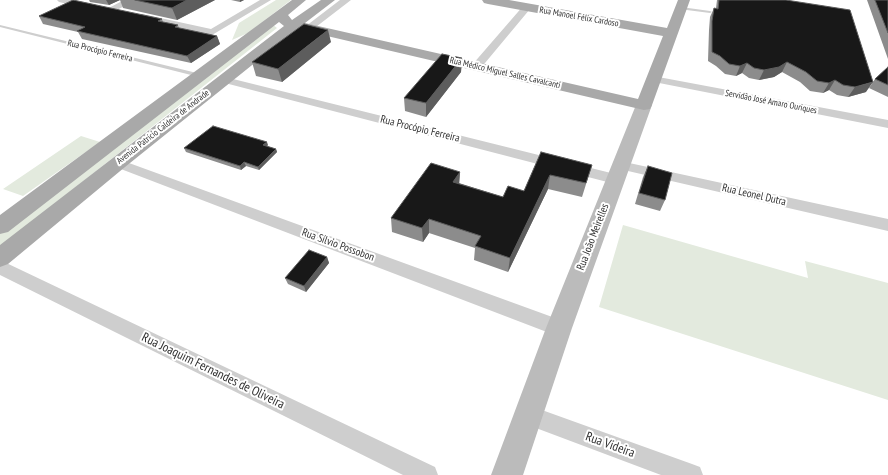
<!DOCTYPE html>
<meta charset="utf-8">
<style>
body{margin:0}
canvas{display:block;background:#fff}
</style>
<canvas width="888" height="475"></canvas>
<script>
const ctx = document.querySelector('canvas').getContext('2d');
ctx.lineJoin = 'round';
function paint(path, color) { ctx.fillStyle = color; ctx.fill(path, 'evenodd'); }
const shape = rows => new Path2D(rows.map(r => 'M' + r).join(''));
function strokePath(path, color, width, dash) { ctx.strokeStyle = color; ctx.lineWidth = width; ctx.lineCap = dash ? 'butt' : 'round'; ctx.setLineDash(dash || []); ctx.stroke(path); }
function label(font, color, halo, rows, align = 'center') {
  ctx.font = font + ' "PT Sans Narrow",sans-serif'; ctx.lineWidth = 4; ctx.setLineDash([]); ctx.textBaseline = 'middle'; ctx.strokeStyle = halo; ctx.fillStyle = color; for (const [text, x, y, turn = 0] of rows) {
    ctx.save(); ctx.translate(x, y); ctx.rotate((+turn || 0) * Math.PI / 180); ctx.textAlign = isNaN(turn) ? turn : align; if (halo) ctx.strokeText(text, 0, 0); ctx.fillText(text, 0, 0); ctx.restore();
  }
}
const green = shape([
 [276,0,291,0,248,33,232,40,239,23],
 [272,24,277,28,0,247,0,233],
 [81,136,100,142,23,196,3,189],
 [623,225,808,278,805,261,888,283,888,400,599,307]
]);
const service = shape([
 [681,7,710,11,712,12,710,13,679,9,679,7,681,7],
 [0,25,201,74,202,75,199,77,0,27,0,25]
]);
const minor = shape([
 [57,0,75,0,93,4,95,6,90,9,59,2,57,0],
 [124,0,136,0,113,12,110,13,105,10,124,0],
 [260,0,271,0,212,35,142,20,137,17,142,14,211,29,260,0],
 [340,0,351,0,312,30,306,30,304,28,306,26,340,0],
 [527,4,530,5,532,7,530,9,480,69,472,69,470,67,472,65,524,5,527,4],
 [653,76,888,120,888,128,649,81,647,79,649,77,653,76],
 [225,77,615,174,620,176,622,179,620,182,615,184,221,82,219,80,221,78,225,77],
 [118,159,566,322,568,328,566,334,559,336,552,334,113,166,111,163,113,160,118,159],
 [620,161,888,219,888,231,615,168,613,165,615,162,620,161],
 [0,260,435,467,438,475,403,475,0,275,0,260],
 [528,405,692,464,700,467,703,475,661,475,528,425,521,422,517,415,521,408,528,405]
]);
const secondary = shape([
 [644,100,650,101,652,105,572,328,523,475,491,475,546,328,636,105,638,101,644,100]
]);
const primary = shape([
 [292,0,306,0,288,15,292,20,321,0,335,0,305,23,638,99,663,36,488,4,484,3,482,0,509,0,667,28,678,0,690,0,652,105,650,109,644,110,297,29,125,167,8,264,0,267,0,245,284,26,279,22,8,232,0,234,0,215,292,0]
]);
const wall = shape([
 [89,0,215,0,177,20,123,8,120,0,109,5,90,2],
 [231,0,244,0,240,2],
 [717,0,786,0,866,92,848,97,837,95,829,90,823,93,810,91,800,82,782,72,774,77,759,80,749,78,742,73,736,76,725,74,716,66,708,61,709,30,710,17,714,8,716,8],
 [867,0,888,0,888,59],
 [39,16,162,19,163,22,178,25,179,28,217,36,220,44,191,63,82,39,78,32,43,24],
 [331,42,282,82,256,76,252,62],
 [462,58,461,72,426,117,405,111,404,98],
 [888,67,888,97,869,88,875,79],
 [268,145,267,146,276,149,277,152,259,170,246,166,241,170,186,152,184,148],
 [541,152,592,165,582,197,548,189,508,272,474,260,475,248,429,233,423,242,392,232,391,218,460,172,459,183,503,197,524,191],
 [648,166,665,200,660,211,635,204,643,177],
 [327,257,329,263,306,292,288,284,285,278]
]);
const shadedWall = shape([
 [106,0,120,0,109,5],
 [187,0,215,0,177,20,172,8],
 [240,0,244,0,240,2],
 [328,30,331,42,282,82,278,69],
 [217,36,220,44,191,63,187,56],
 [462,58,461,72,426,117,426,103],
 [787,62,782,72,774,77,759,80,764,70],
 [747,63,742,73,736,76,740,66],
 [835,80,829,90,823,93,829,83],
 [873,82,866,92,848,97,855,87],
 [267,142,268,145,265,148,263,145],
 [276,149,277,152,259,170,258,167],
 [244,162,246,166,241,170,240,166],
 [460,172,459,186,453,182],
 [550,175,548,189,508,272,510,258],
 [429,219,429,233,423,242,422,228],
 [327,257,329,263,306,292,304,286]
]);
const building = shape([
 [73,0,162,19,158,21,178,25,175,27,217,36,187,56,77,31,85,27,39,16,73,0],
 [135,0,187,0,172,8,135,0],
 [719,0,786,0,850,10,873,82,855,87,843,85,835,80,829,83,817,81,806,72,787,62,779,67,764,70,754,68,747,63,740,66,729,64,720,56,712,52,712,21,714,8,718,9,719,0],
 [875,0,888,0,888,33,875,0],
 [304,24,328,30,278,69,252,62,304,24],
 [442,54,462,58,426,103,404,98,442,54],
 [888,67,888,85,875,79,888,67],
 [213,126,267,142,263,145,276,149,258,167,244,162,240,166,184,148,213,126],
 [541,152,592,165,586,183,550,175,510,258,475,246,481,236,429,219,422,228,391,218,431,163,460,172,453,182,503,197,508,186,524,191,541,152],
 [648,166,672,173,665,200,639,193,648,166],
 [309,250,327,257,304,286,285,278,309,250]
]);
const farStreetnames = [
 ["Rua Manoel Félix Cardoso",579,17,10],
 ["Rua Procópio Ferreira",100,51,14],
 ["Rua Médico Miguel Salles Cavalcanti",505,73,13],
 ["Servidão José Amaro Ouriques",771,102,11],
 ["Avenida Patrício Caldeira de Andrade",163,127,-38]
];
const streetNames = [
 ["Rua Procópio Ferreira",420,129,14],
 ["Rua Leonel Dutra",754,195,13],
 ["Rua João Meirelles",593,237,-69],
 ["Rua Sílvio Possobon",338,245,20]
];
const nearStreetnames = [
 ["Rua Joaquim Fernandes de Oliveira",213,371,26],
 ["Rua Videira",610,445,20]
];
paint(green, '#e3eade');
paint(service, '#cecece');
paint(minor, '#cecece');
paint(secondary, '#bbb');
paint(primary, '#a9a9a9');
paint(wall, '#8c8c8c');
paint(shadedWall, '#5d5d5d');
paint(building, '#181818');
strokePath(building, '#5d5d5d', 1);
label('9px', '#313131', '#fff', farStreetnames);
label('11px', '#313131', '#fff', streetNames);
label('13px', '#313131', '#fff', nearStreetnames);
</script>
